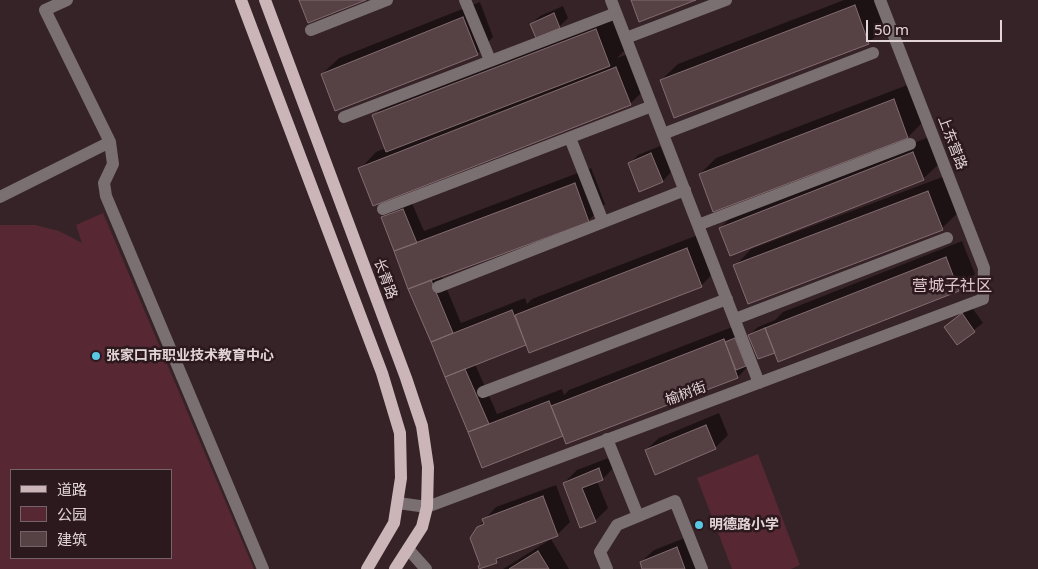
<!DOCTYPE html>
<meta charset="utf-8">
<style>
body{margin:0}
#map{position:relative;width:1038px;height:569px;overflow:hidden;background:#362327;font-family:"Noto Sans","Noto Sans SC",sans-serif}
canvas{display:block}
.legend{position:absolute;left:10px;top:469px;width:162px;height:90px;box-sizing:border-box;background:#2c191d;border:1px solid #756467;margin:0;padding:6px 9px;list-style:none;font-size:15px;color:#e3d5d7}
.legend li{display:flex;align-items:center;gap:10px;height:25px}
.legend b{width:25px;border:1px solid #756467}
.scale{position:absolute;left:866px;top:20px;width:136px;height:22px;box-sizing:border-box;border:2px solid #e3d5d7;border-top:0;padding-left:6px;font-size:15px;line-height:18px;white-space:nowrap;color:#e3d5d7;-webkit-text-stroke:4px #2c191d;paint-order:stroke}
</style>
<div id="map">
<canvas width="1038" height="569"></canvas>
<ul class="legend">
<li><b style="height:6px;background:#cbb5b8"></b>道路</li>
<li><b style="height:14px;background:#572833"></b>公园</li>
<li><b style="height:14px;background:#564145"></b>建筑</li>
</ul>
<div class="scale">50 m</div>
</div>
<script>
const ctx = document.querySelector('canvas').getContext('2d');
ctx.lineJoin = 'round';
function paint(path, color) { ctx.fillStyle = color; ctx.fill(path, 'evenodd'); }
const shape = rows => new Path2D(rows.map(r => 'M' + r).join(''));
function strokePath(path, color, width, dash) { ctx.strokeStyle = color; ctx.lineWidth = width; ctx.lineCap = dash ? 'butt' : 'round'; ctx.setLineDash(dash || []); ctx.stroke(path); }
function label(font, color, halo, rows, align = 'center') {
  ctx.font = font + ' "Noto Sans","Noto Sans SC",sans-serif'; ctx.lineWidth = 5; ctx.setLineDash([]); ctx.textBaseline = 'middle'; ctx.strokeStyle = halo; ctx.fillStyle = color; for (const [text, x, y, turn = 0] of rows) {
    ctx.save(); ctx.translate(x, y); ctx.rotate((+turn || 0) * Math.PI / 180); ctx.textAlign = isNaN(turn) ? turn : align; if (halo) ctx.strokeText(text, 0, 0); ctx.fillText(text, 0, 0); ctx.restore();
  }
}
const green = shape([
 [103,213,254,569,0,569,0,225,35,225,59,231,82,243,76,225],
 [171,470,171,558,11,558,11,470],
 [758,454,800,565,791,569,732,569,697,478]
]);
const shadow = shape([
 [844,0,875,0,885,26,869,43,675,116,661,80,678,64],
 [480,2,493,37,477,54,322,74,339,58],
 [563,6,568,18,559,27,531,24,540,16],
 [612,14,626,49,617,58,633,52,647,87,630,104,360,169,376,152,386,148,374,116,390,99],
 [910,84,924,121,908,137,714,211,700,174,716,158],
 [929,137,940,163,923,179,720,228,737,212],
 [660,146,671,172,663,181,640,190,629,164,638,155],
 [591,168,605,204,589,220,441,275,461,323,525,298,527,304,532,299,703,233,717,269,701,286,527,344,475,364,497,414,562,389,564,395,569,390,740,324,754,360,738,377,567,443,564,435,482,466,433,342,436,339,382,217,391,209,411,201,424,231],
 [945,176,959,212,942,228,735,266,751,249],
 [962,241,975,274,958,290,775,351,749,335,758,327,775,320,783,312],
 [971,306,983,323,957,343,945,327],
 [719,413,728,435,715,448,646,450,659,438],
 [611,457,615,466,603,479,597,481,608,508,595,521,564,483,577,470],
 [556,485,570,522,557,535,502,556,497,561,481,564,478,528,484,520,496,507],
 [690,536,703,569,644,569,641,562,654,550],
 [551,539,569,569,503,569]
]);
const building = shape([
 [299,0,366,0,308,23,299,0],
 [631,0,696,0,639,22,631,0],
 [855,5,869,44,674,118,660,80,855,5],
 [554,13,560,28,536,38,530,24,554,13],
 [463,17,478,55,335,111,321,74,463,17],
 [596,29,610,66,386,152,372,115,596,29],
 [616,67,631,105,373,206,358,168,616,67],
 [894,99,908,138,713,212,699,174,894,99],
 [913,152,924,180,730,256,719,228,913,152],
 [651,153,663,182,639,192,628,163,651,153],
 [575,183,589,222,408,289,394,251,575,183],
 [928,191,943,230,748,304,733,265,928,191],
 [403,209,417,243,394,251,381,217,403,209],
 [687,248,702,287,529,353,515,315,687,248],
 [946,257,959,291,778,362,765,328,946,257],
 [431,280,453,333,431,342,408,289,431,280],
 [512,310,526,345,445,377,431,342,512,310],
 [962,313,975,332,957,345,944,327,962,313],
 [765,328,775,353,758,359,748,335,765,328],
 [735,338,746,366,736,370,725,342,735,338],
 [724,339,738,378,566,444,551,406,724,339],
 [465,369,489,424,468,432,445,377,465,369],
 [549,401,563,436,482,468,468,432,549,401],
 [706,425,716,449,655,475,645,450,706,425],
 [599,468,603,480,582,488,596,522,580,528,563,483,599,468],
 [543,496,558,536,496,559,497,563,479,569,478,566,480,565,470,538,477,527,484,524,482,519,543,496],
 [677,547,685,569,642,569,640,562,677,547],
 [538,551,549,569,509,569,538,551]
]);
const minor = shape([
 [465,0,490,60],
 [611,0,759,383],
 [311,30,387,0],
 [626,38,726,0],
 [344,117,616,13],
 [663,134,873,53],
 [570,138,603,222],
 [110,142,113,164,104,183,106,196,263,569],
 [0,197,110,142,45,10,67,0],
 [383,209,652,106],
 [698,225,910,144],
 [438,287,685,190],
 [735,319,947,238],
 [483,392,727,299],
 [607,439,638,516],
 [398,503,427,507,983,299,984,268,880,0],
 [408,549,426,569],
 [607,569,600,552,617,525,675,501,702,569]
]);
const major = shape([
 [241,0,382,373,400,433,401,478,394,523,367,569],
 [265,0,406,378,422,426,428,467,427,507,422,527,395,569]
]);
const markers = [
 [96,356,5,"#59c8e4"],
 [699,525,5,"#59c8e4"]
];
const streetNames = [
 ["上东营路",952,143,69],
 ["长青路",385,279,70],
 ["榆树街",686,394,-20]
];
const poiNames = [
 ["张家口市职业技术教育中心",106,356],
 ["明德路小学",709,525]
];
const quarterNames = [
 ["营城子社区",952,286]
];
paint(green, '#572833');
paint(shadow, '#0007');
paint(building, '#564145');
strokePath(building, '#836c70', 1);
strokePath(minor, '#7a6f71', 12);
strokePath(major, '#cbb5b8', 12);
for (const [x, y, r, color] of markers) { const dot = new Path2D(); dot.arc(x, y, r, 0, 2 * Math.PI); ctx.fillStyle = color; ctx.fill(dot); strokePath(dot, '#2c191d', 2); }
label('14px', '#e3d5d7', '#2c191d', streetNames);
label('bold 14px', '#e3d5d7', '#2c191d', poiNames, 'left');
label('16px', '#e0c5ca', '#2c191d', quarterNames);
</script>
